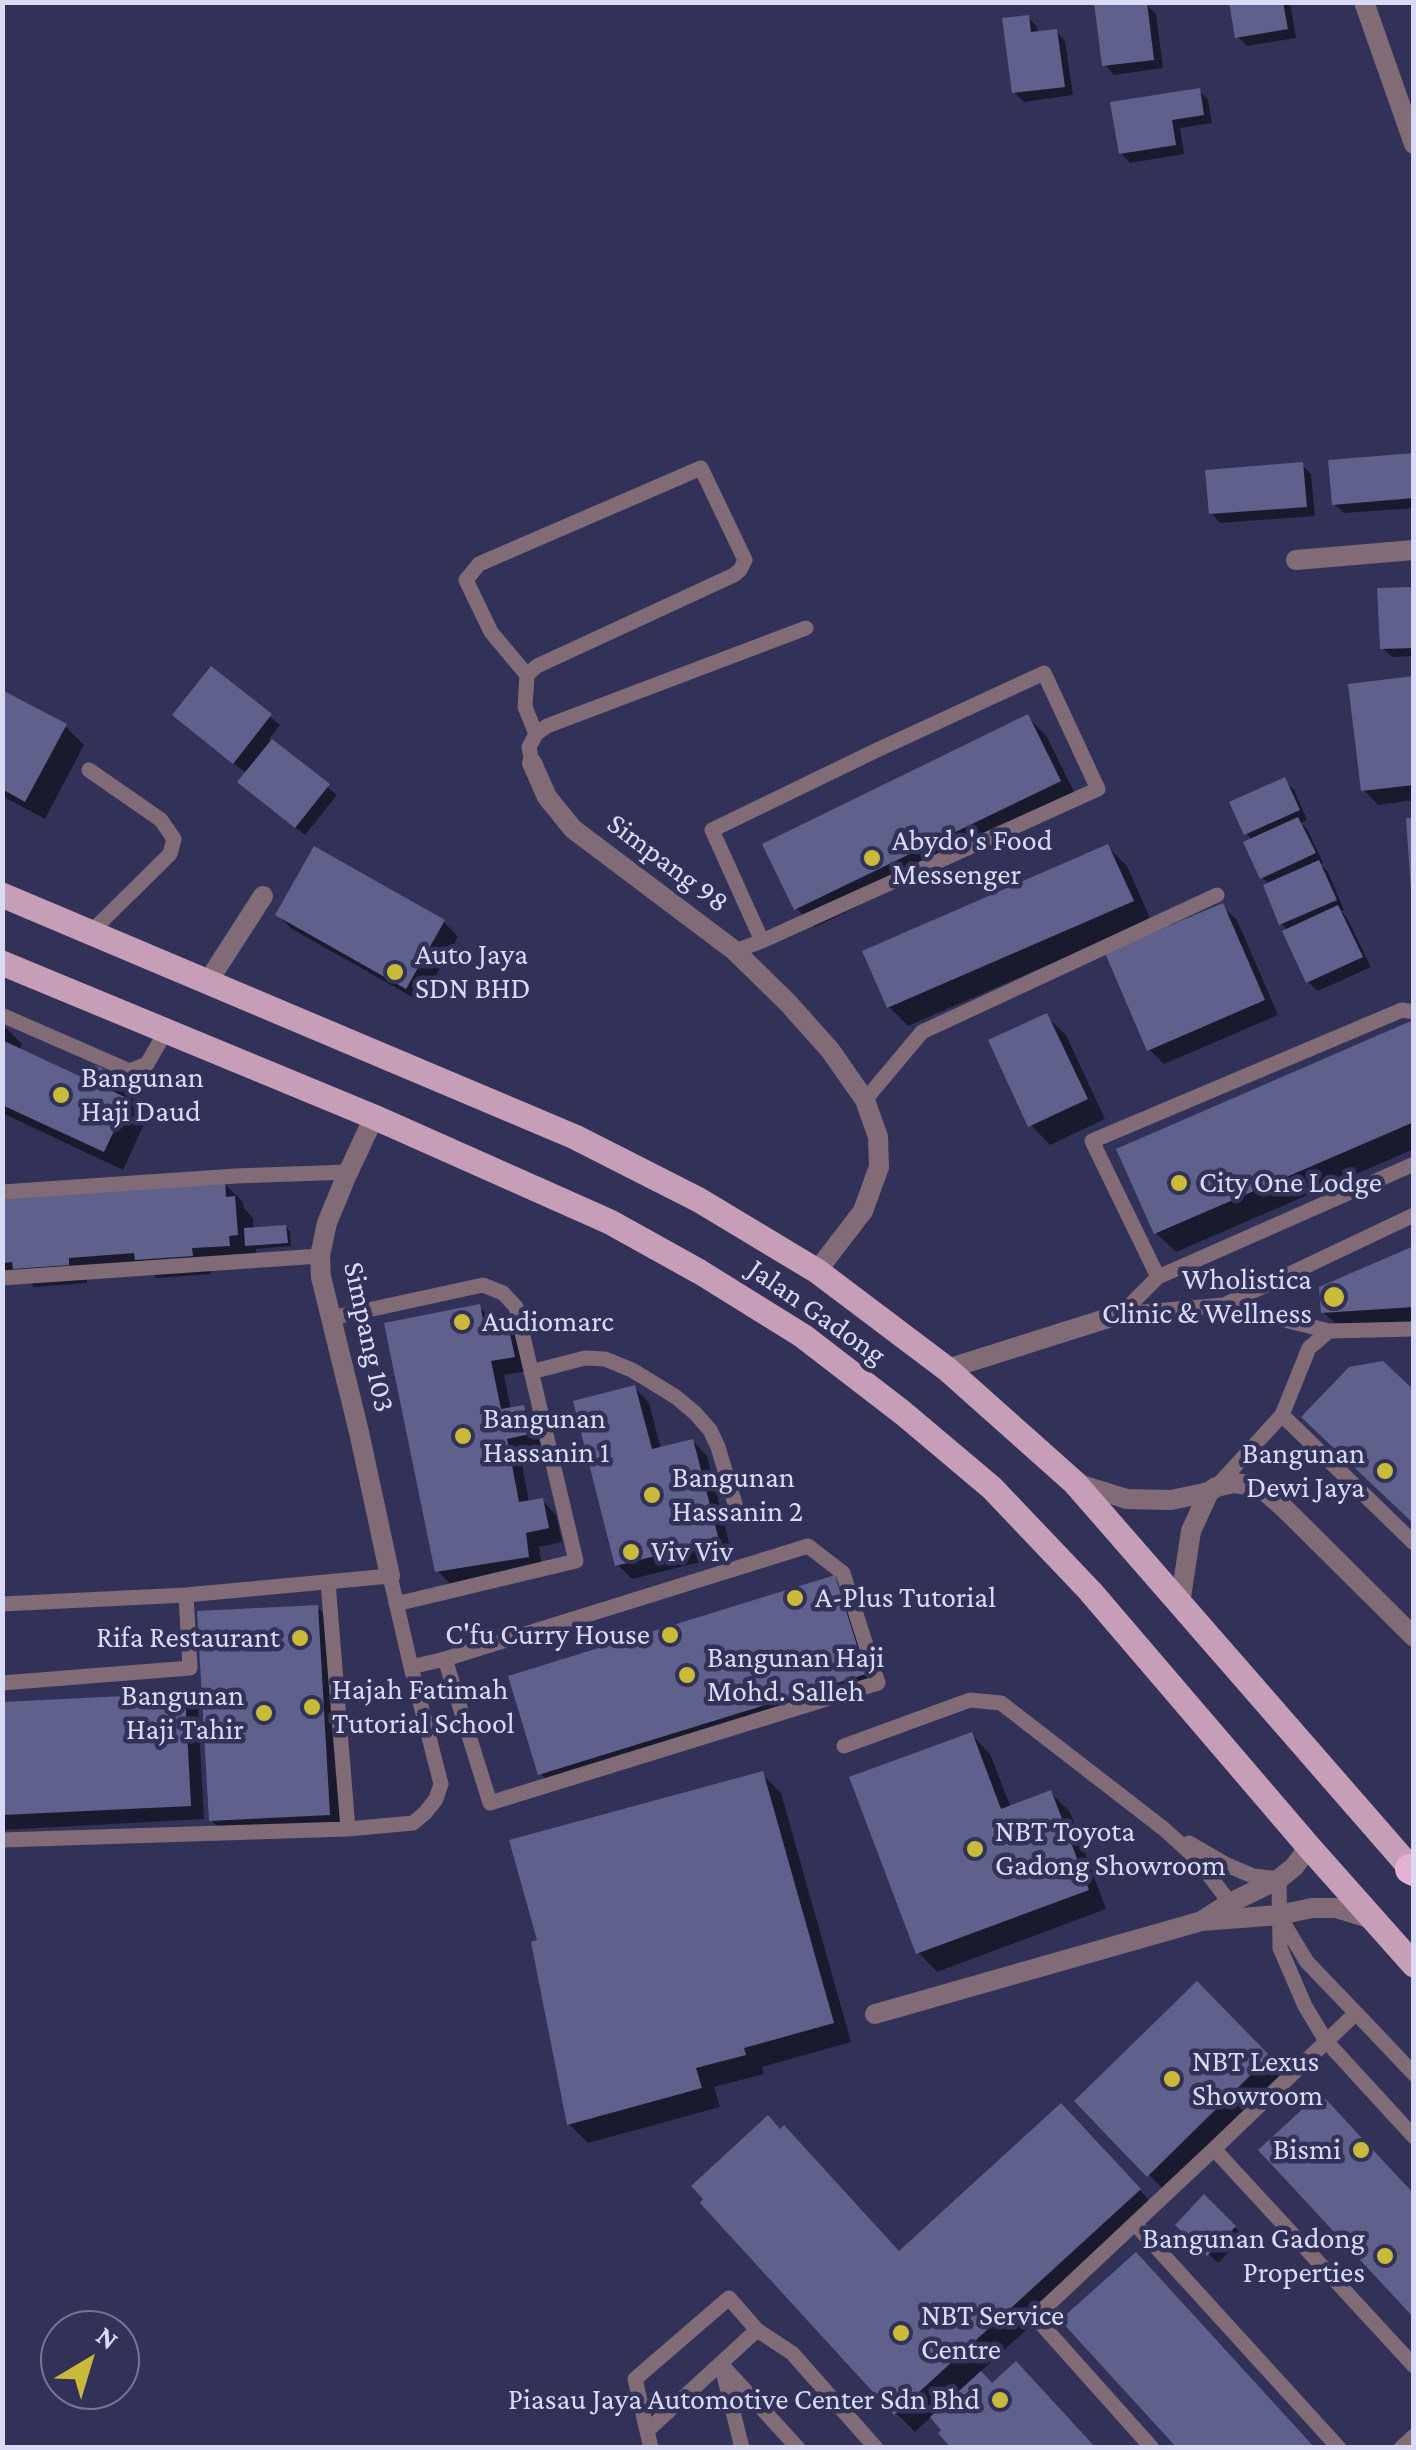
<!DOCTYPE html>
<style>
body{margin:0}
#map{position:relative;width:1416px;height:2450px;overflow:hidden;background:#323259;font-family:"Crimson Pro",serif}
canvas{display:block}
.frame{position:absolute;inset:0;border:5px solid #d9dbf4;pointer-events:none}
.north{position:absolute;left:40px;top:2310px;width:100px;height:100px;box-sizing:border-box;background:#323259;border:2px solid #757697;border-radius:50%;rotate:38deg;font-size:28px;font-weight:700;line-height:40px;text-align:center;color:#d9dbf4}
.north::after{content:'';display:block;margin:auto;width:35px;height:45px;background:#caba3a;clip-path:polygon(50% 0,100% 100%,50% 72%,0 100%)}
</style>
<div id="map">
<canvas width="1416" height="2450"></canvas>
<div class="frame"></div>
<div class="north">N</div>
</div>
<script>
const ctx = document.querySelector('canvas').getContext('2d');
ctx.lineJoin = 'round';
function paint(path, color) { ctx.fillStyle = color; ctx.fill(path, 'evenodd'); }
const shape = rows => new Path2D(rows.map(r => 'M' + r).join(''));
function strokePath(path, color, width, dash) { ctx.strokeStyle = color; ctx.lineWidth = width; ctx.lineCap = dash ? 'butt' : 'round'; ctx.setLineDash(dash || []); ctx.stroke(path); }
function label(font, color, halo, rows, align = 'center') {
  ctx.font = font + ' "Crimson Pro",serif'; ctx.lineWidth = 9; ctx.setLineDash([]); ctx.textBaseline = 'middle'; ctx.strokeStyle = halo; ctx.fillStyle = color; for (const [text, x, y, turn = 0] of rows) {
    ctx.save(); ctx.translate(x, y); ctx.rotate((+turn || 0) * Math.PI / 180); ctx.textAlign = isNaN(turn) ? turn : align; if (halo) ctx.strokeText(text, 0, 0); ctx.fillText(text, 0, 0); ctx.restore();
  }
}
const shadow = shape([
 [1096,2,1128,2,1129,6,1146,4,1156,14,1163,68,1114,75,1105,65],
 [1232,2,1290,2,1296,38,1247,46,1238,37],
 [1028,17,1037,27,1038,33,1056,31,1065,41,1073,95,1024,102,1014,92],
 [1199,90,1208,100,1212,123,1180,128,1184,154,1130,163,1121,153],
 [1414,456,1414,508,1344,513,1334,504],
 [1302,465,1311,474,1315,516,1220,523,1211,513],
 [1411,589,1414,591,1414,656,1392,657,1382,648],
 [212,669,280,725,269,739,337,795,305,835,250,791,247,774,185,724],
 [1414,678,1414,800,1378,805,1364,790],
 [2,693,65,726,84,745,45,819,2,796],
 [1028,717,1047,737,1078,800,815,927,796,908],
 [1284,780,1294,790,1307,820,1301,823,1307,829,1323,863,1320,864,1328,872,1344,910,1341,911,1347,918,1371,967,1318,991,1308,982,1289,931,1281,923,1270,885,1262,877,1252,840,1246,833],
 [1108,847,1127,866,1151,920,908,1026,889,1007],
 [1222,906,1237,920,1278,1015,1164,1064,1149,1049],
 [278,915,444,922,458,937,421,1002,292,929],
 [1046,1016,1066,1035,1105,1119,1050,1145,1031,1125],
 [2,1024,22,1044,19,1050,89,1083,117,1078,136,1098,132,1106,146,1120,123,1170,2,1113],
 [1414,1026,1414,1149,1176,1252,1156,1233],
 [224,1183,243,1202,244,1208,253,1218,254,1230,286,1227,290,1232,291,1246,256,1249,256,1254,210,1267,211,1274,157,1278,150,1271,87,1276,87,1283,34,1287,28,1281,2,1282,2,1199],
 [1414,1249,1414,1321,1338,1326,1323,1312],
 [479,1307,494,1321,495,1330,507,1328,522,1342,528,1371,504,1375,511,1410,523,1408,538,1422,543,1448,520,1453,529,1503,542,1500,556,1515,562,1542,539,1547,543,1571,452,1586,438,1571],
 [635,1388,649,1403,661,1449,693,1441,707,1456,732,1554,632,1579,617,1564],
 [834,1578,849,1592,879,1688,555,1788,541,1774],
 [317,1607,332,1622,344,1828,226,1834,211,1820],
 [184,1695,198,1710,204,1819,2,1830,2,1705],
 [971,1734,990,1754,1011,1808,1051,1793,1070,1812,1106,1909,937,1972,918,1952],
 [762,1774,781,1793,851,2042,762,2067,764,2074,714,2087,720,2107,588,2143,569,2124],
 [1197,1985,1288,2077,1168,2194,1077,2101],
 [1080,2125,1158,2210,979,2373,944,2430,932,2416,915,2432,896,2413,900,2254],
 [1204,2198,1244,2236,1218,2263,1178,2225]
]);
const building = shape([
 [1094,2,1121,2,1121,5,1147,2,1154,60,1102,66],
 [1229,2,1283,2,1288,29,1235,38],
 [1029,15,1031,32,1057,29,1065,87,1012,93,1002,18],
 [1200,88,1204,115,1172,120,1176,145,1119,154,1110,102],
 [1414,453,1414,498,1332,505,1328,460],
 [1303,462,1307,507,1209,514,1205,470],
 [1412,587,1414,648,1380,649,1377,588],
 [211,666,272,714,233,764,172,715],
 [1414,676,1414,785,1361,791,1348,684],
 [2,690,67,724,25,802,2,789],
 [1028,714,1061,781,794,910,762,844],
 [272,739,330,784,295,828,237,782],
 [1285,777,1300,810,1244,835,1229,802],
 [1298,817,1316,853,1260,879,1243,842],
 [1406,818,1414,818,1414,889,1411,889],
 [1108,844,1134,901,887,1008,862,951],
 [314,846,445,920,406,989,275,915],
 [1319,860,1337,900,1279,925,1263,885],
 [1223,903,1265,1000,1147,1051,1105,953],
 [1338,905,1363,957,1306,983,1282,931],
 [1047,1013,1088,1099,1028,1127,988,1040],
 [1411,1021,1414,1026,1414,1122,1154,1234,1116,1149],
 [2,1040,88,1080,95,1065,119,1076,112,1091,129,1099,104,1152,2,1105],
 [225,1180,226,1197,235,1196,238,1235,229,1236,230,1246,192,1248,193,1256,135,1260,134,1253,69,1258,69,1265,13,1269,12,1262,2,1263,2,1197],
 [286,1225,288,1243,245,1246,244,1228],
 [1414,1246,1414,1307,1321,1313,1319,1287],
 [480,1304,485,1330,508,1325,515,1357,491,1361,501,1409,524,1405,530,1434,507,1439,519,1502,543,1498,549,1528,526,1533,529,1557,435,1572,384,1323],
 [1383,1361,1414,1390,1414,1524,1301,1417,1349,1367],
 [635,1385,652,1449,693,1439,719,1540,615,1566,573,1401],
 [835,1575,866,1674,538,1775,508,1676],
 [318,1605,330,1815,209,1821,197,1611],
 [185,1693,191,1806,2,1815,2,1702],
 [972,1732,1001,1809,1051,1790,1089,1890,916,1954,849,1777],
 [763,1771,834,2023,744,2048,746,2055,696,2068,702,2088,567,2125,531,1942,537,1940,509,1840],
 [1197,1981,1270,2056,1147,2177,1074,2101],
 [1320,2093,1414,2194,1414,2318,1258,2150],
 [1061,2103,1141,2189,894,2415,700,2203,703,2199,691,2186,768,2115,780,2129,784,2125,899,2251],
 [1204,2194,1236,2226,1207,2256,1175,2225],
 [1136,2252,1315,2448,1177,2448,1060,2320],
 [1016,2361,1096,2448,951,2448,938,2433,941,2430,930,2417,981,2371,992,2383]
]);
const lane = shape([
 [527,675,491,632,466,580,479,564,701,468,745,560,740,570,734,575,537,666,527,675,525,707,536,734],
 [532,763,529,747,536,734,547,726,806,628],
 [89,770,161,820,174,839,170,854,91,932],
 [735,951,762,941,1098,789,1044,673,875,751,712,830,762,941],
 [4,1016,130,1071,147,1064,166,1031],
 [865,1100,922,1032,1217,895],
 [2,1192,236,1176,348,1172],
 [1414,1215,1224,1305,1329,1331,1414,1329],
 [1158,1277,1092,1141,1402,1010,1414,1012],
 [2,1278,320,1256],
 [1224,1305,1121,1314,1158,1277,1414,1164],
 [331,1318,483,1285,503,1293,516,1307,576,1561,396,1604],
 [531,1372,585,1358,605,1359,632,1370,676,1397,695,1413,710,1430,718,1447,735,1504],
 [1282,1415,1414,1543],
 [1216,1487,1282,1415,1309,1348,1329,1331],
 [328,1582,348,1829],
 [186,1595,390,1576,411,1667,445,1659,490,1803,878,1683,843,1573,808,1546,445,1659],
 [2,1604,186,1595,190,1668,2,1683],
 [844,1746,970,1700,1001,1703,1164,1829,1197,1859,1230,1903],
 [2,1840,348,1829,413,1823,425,1813,436,1799,441,1784,411,1667],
 [1189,1843,1227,1865,1253,1876,1279,1879,1280,1948,1305,2006,1326,2041,1414,2137],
 [1281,1919,1307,1962,1356,2013],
 [1214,2149,1414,2366],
 [1135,2224,1339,2448],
 [721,2364,798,2448],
 [722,2367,742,2448],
 [647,2431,635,2379,729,2298,757,2330,792,2353,876,2448],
 [651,2448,647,2431,757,2330],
 [1152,2448,1035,2317,1214,2149,1356,2013,1414,2074],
 [1401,2448,1414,2436]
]);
const street = shape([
 [1364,2,1414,144],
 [1296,560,1414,550],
 [532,763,547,797,573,829,735,951,788,1003,830,1050,865,1100,878,1137,879,1167,863,1211,817,1271],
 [207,983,263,896],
 [374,1117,346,1177,327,1223,320,1256,321,1277,359,1432,390,1576],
 [947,1369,1121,1314],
 [1075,1483,1127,1499,1171,1500,1209,1492],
 [1180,1604,1191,1531,1209,1492,1216,1487,1234,1483,1250,1485,1267,1493,1283,1507,1414,1637],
 [1203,1920,1230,1903,1279,1879,1294,1867,1309,1847],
 [875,2014,1202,1921,1279,1915,1312,1908,1336,1908,1372,1919]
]);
const primary = shape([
 [2,895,575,1137,699,1200,817,1271,947,1369,1075,1483,1414,1872],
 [2,963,374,1117,610,1222,700,1272,803,1336,903,1413,992,1488,1090,1591,1309,1847,1414,1965]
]);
const highway = shape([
 [1410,1869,1414,1871]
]);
const markers = [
 [872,858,10,"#caba3a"],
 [395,972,10,"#caba3a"],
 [61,1095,10,"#caba3a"],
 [1179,1183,10,"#caba3a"],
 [1334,1297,12,"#caba3a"],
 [462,1322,10,"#caba3a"],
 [463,1436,10,"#caba3a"],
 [1385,1471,10,"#caba3a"],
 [652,1495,10,"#caba3a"],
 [631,1552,10,"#caba3a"],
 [795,1598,10,"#caba3a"],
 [670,1635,10,"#caba3a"],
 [300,1638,10,"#caba3a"],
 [687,1675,10,"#caba3a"],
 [312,1707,10,"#caba3a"],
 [264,1713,10,"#caba3a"],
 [975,1849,10,"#caba3a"],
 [1172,2079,10,"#caba3a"],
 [1361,2150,10,"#caba3a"],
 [1385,2256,10,"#caba3a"],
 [901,2333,10,"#caba3a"],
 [1000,2400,10,"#caba3a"]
];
const poiNames = [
 ["Abydo's Food",892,841],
 ["Messenger",892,875],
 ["Auto Jaya",415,955],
 ["SDN BHD",415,989],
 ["Bangunan",81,1078],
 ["Haji Daud",81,1112],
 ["City One Lodge",1199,1183],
 ["Wholistica",1312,1280,"right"],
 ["Clinic & Wellness",1312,1314,"right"],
 ["Audiomarc",482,1322],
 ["Bangunan",483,1419],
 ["Hassanin 1",483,1453],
 ["Bangunan",1365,1454,"right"],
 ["Dewi Jaya",1365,1488,"right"],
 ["Bangunan",672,1478],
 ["Hassanin 2",672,1512],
 ["Viv Viv",651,1552],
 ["A-Plus Tutorial",815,1598],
 ["C'fu Curry House",650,1635,"right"],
 ["Rifa Restaurant",280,1638,"right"],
 ["Bangunan Haji",707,1658],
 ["Mohd. Salleh",707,1692],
 ["Hajah Fatimah",332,1690],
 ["Tutorial School",332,1724],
 ["Bangunan",244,1696,"right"],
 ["Haji Tahir",244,1730,"right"],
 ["NBT Toyota",995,1832],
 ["Gadong Showroom",995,1866],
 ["NBT Lexus",1192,2062],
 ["Showroom",1192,2096],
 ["Bismi",1341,2150,"right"],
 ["Bangunan Gadong",1365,2239,"right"],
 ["Properties",1365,2273,"right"],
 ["NBT Service",921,2316],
 ["Centre",921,2350],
 ["Piasau Jaya Automotive Center Sdn Bhd",980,2400,"right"]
];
const streetNames = [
 ["Simpang 98",668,863,37],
 ["Jalan Gadong",817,1312,35],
 ["Simpang 103",369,1337,78]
];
paint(shadow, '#0007');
paint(building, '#5f618c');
strokePath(lane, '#806b77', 15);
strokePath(street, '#806b77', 20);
strokePath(primary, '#c79eb7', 25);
strokePath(highway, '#e4b2d0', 30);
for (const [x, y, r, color] of markers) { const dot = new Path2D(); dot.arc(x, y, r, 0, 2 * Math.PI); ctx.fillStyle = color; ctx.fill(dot); strokePath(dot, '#323259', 4); }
label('30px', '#d9dbf4', '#323259', poiNames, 'left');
label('30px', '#d9dbf4', '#323259', streetNames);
</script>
